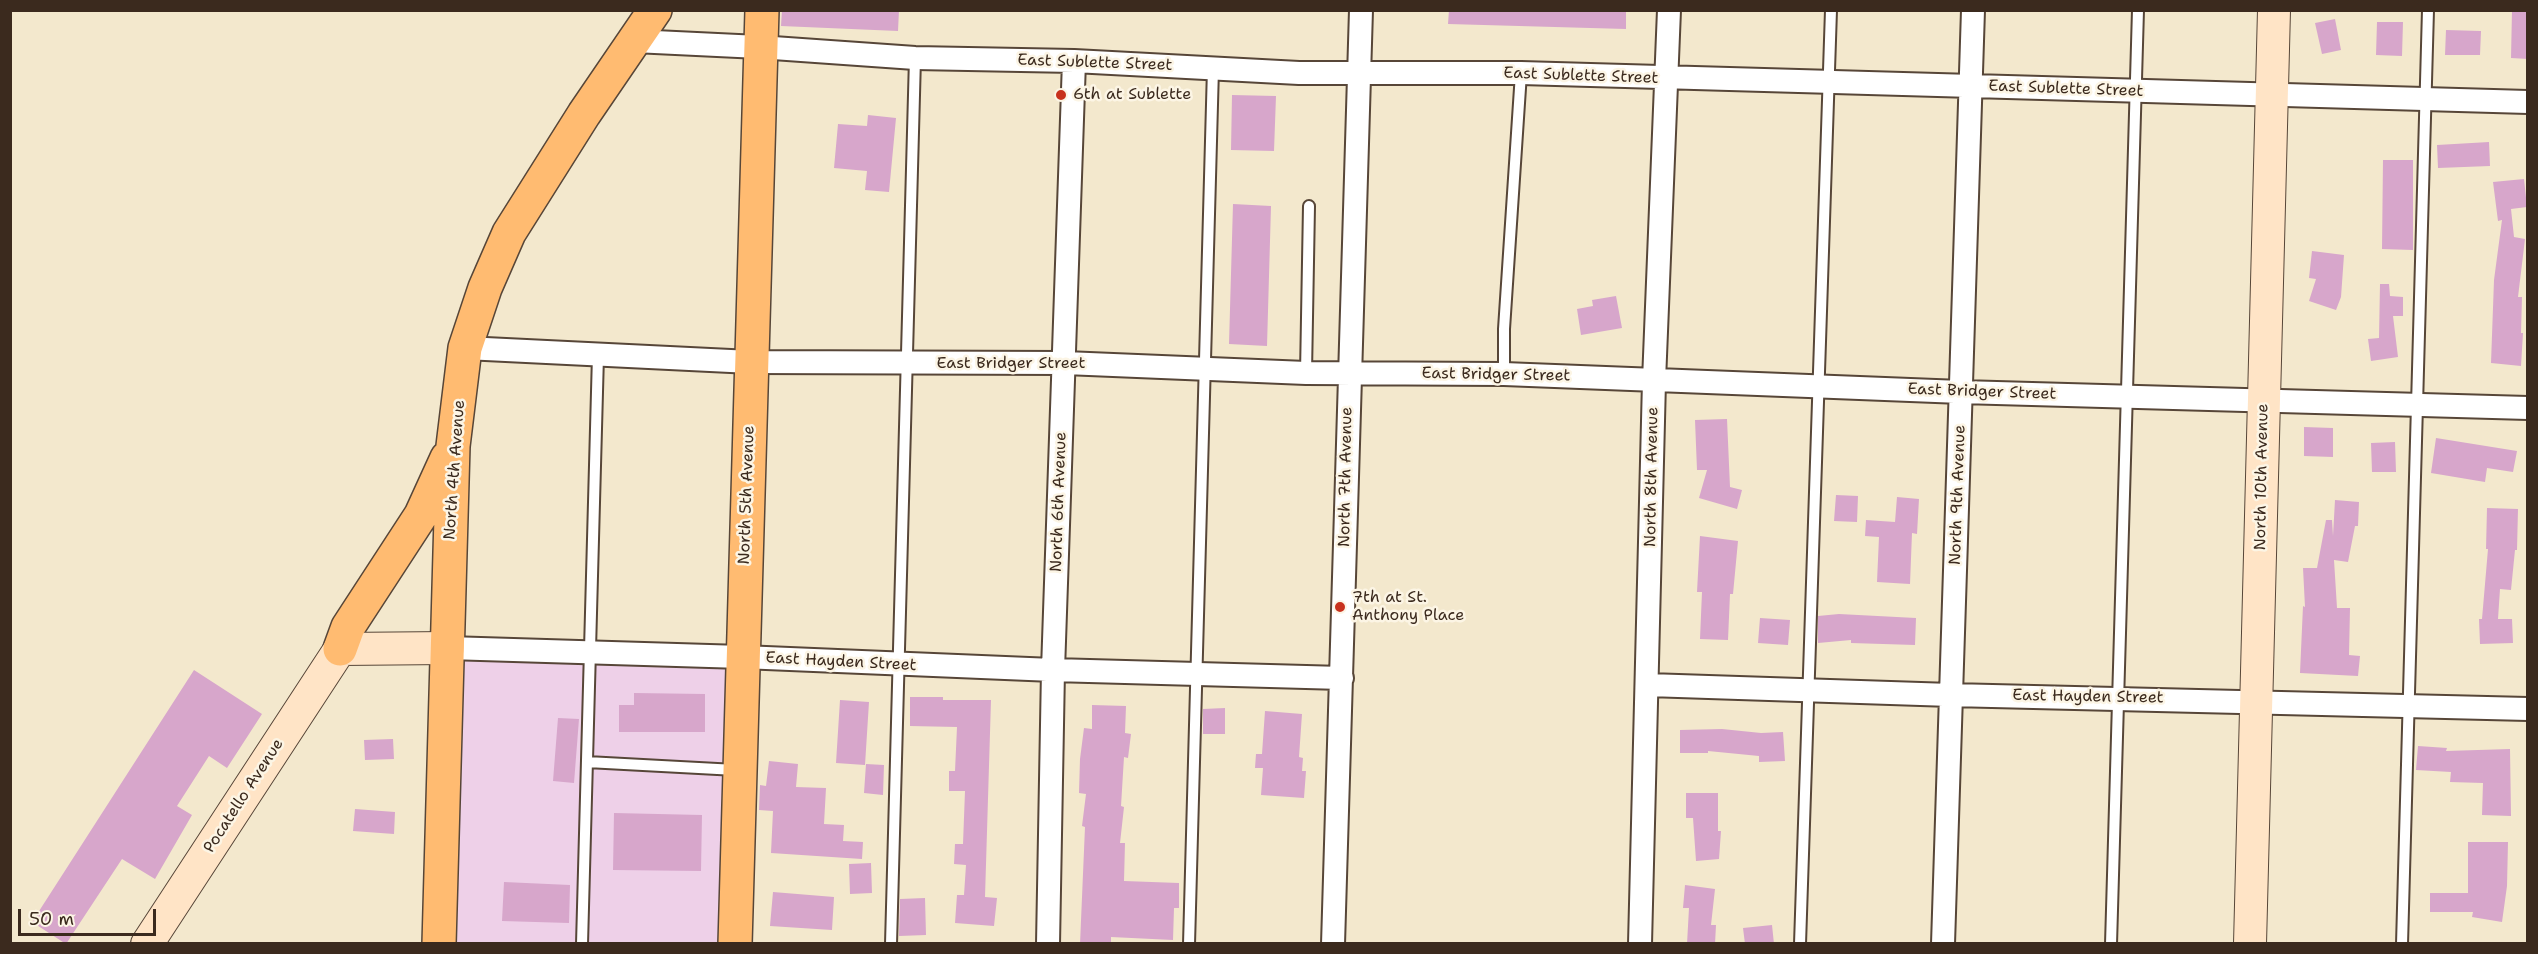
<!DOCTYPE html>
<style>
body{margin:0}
#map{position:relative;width:2538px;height:954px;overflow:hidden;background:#f3e8cd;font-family:"Shantell Sans",sans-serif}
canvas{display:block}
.frame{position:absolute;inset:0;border:12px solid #3b2a1e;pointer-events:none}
.scale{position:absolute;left:18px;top:909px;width:138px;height:27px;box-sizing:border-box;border:3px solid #3b2a1e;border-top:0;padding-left:8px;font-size:18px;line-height:21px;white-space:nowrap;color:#3b2a1e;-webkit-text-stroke:4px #fcf5e5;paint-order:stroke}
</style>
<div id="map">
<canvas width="2538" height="954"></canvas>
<div class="frame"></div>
<div class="scale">50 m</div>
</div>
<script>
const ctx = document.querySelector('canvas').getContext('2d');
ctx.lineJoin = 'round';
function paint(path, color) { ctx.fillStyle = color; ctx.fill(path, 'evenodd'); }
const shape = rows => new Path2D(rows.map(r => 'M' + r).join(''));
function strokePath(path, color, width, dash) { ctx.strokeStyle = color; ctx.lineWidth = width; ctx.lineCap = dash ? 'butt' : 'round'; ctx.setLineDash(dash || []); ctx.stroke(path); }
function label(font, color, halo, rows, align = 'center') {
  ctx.font = font + ' "Shantell Sans",sans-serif'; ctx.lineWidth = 5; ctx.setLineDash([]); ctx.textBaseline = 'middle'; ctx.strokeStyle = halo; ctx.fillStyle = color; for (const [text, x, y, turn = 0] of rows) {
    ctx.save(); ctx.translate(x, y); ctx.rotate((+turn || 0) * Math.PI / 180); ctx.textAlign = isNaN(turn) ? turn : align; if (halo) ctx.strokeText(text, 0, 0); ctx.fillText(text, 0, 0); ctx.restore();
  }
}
const built = shape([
 [448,648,742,657,735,943,439,944]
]);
const building = shape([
 [782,10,899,10,898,31,781,26],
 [1449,10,1626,10,1626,29,1448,24],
 [2512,10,2528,10,2528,59,2511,58],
 [2335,19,2341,50,2322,54,2315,23],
 [2377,22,2403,22,2402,56,2376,55],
 [2446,30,2481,31,2480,55,2445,55],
 [1232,95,1276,96,1274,151,1231,150],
 [868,115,896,118,889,192,865,190,867,171,834,168,838,124,867,126],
 [2489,142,2490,166,2438,168,2437,145],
 [2383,160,2413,160,2413,250,2382,249],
 [2524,179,2527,207,2511,209,2514,237,2525,239,2518,297,2522,297,2521,333,2523,333,2521,366,2491,363,2494,280,2502,220,2498,221,2493,182],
 [1233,204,1271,206,1267,346,1229,344],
 [2312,251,2344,255,2341,297,2336,310,2309,301,2316,279,2309,278],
 [2380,284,2389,284,2390,296,2403,297,2403,316,2393,316,2398,357,2371,361,2368,339,2379,338],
 [1616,296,1622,328,1581,335,1577,309,1593,306,1592,300],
 [1727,419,1730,487,1742,490,1737,509,1699,498,1707,470,1697,470,1695,420],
 [2304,427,2333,428,2333,457,2304,456],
 [2436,438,2517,451,2513,472,2487,468,2485,482,2431,473],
 [2395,442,2396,472,2372,472,2371,443],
 [1836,495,1858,496,1857,522,1834,521],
 [1897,497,1919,499,1917,534,1912,533,1910,584,1877,582,1879,537,1865,536,1866,520,1895,522],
 [2335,500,2359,502,2358,526,2355,526,2348,562,2334,560,2337,608,2350,608,2349,655,2360,656,2358,676,2300,673,2303,606,2305,607,2303,568,2317,568,2326,520,2332,520,2333,536],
 [2487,508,2518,509,2517,550,2515,550,2511,590,2500,589,2498,619,2512,619,2513,643,2480,644,2479,619,2482,619,2488,549,2486,549],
 [1700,536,1738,541,1733,594,1730,594,1728,640,1700,639,1702,592,1697,592],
 [1839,614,1916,618,1915,645,1851,643,1851,640,1818,643,1818,616],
 [1760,618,1790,620,1788,645,1758,643],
 [194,670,262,714,227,768,209,756,177,806,192,815,155,879,122,859,66,944,32,922],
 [634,693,705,694,705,732,619,732,619,705,634,705],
 [910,697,943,697,943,700,991,700,985,897,997,898,994,926,955,923,957,895,964,895,966,865,954,864,955,844,963,844,965,791,949,791,949,771,955,771,957,727,910,726],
 [840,700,869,702,865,765,836,763],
 [1092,705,1126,706,1125,733,1131,734,1128,758,1124,757,1121,806,1124,807,1120,843,1125,843,1124,881,1179,883,1179,908,1174,908,1173,940,1111,937,1111,944,1080,944,1085,827,1082,826,1086,794,1079,793,1080,759,1084,728,1092,729],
 [1225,708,1225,734,1203,734,1203,709],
 [1265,711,1302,714,1299,757,1303,758,1302,771,1298,771,1306,771,1304,798,1261,795,1263,768,1255,768,1256,754,1262,754],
 [558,718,579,719,574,783,553,781],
 [1722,729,1761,733,1783,732,1785,761,1759,762,1759,756,1708,751,1708,753,1680,753,1680,730],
 [393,739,394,759,365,760,364,740],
 [2418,746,2447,748,2446,751,2510,749,2511,816,2482,815,2483,783,2450,782,2451,772,2416,770],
 [769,761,798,764,796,787,826,788,824,824,844,825,843,841,863,842,862,859,771,853,773,811,759,810,760,785,766,786],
 [866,764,884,765,883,795,864,793],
 [1686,793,1718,793,1718,831,1721,831,1719,859,1696,861,1693,818,1686,818],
 [355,809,395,812,394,834,353,831],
 [614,813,702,815,701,871,613,870],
 [2468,842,2508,842,2507,886,2502,922,2472,917,2473,912,2430,912,2430,893,2468,893],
 [871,863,872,893,850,894,849,864],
 [504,882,570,885,569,923,502,921],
 [1685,885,1715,889,1711,925,1716,925,1715,944,1687,944,1689,908,1683,908],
 [773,892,834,897,832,930,770,926],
 [925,898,926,935,899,936,900,899],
 [1772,925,1774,944,1745,944,1743,928]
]);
const lane = shape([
 [1306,373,1309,206],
 [1504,374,1504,329,1521,73],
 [587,762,736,770],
 [582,944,598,355],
 [891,944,915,58],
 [1189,944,1213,68],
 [1800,944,1831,10],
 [2111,944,2138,10],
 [2402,944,2428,10]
]);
const street = shape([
 [634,41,759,47,915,58,1074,61,1299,73,1521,73,2528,102],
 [465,348,751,362,1065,363,1306,373,1504,374,1961,392,2528,408],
 [448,648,742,657,1053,670,1342,678],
 [1648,685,1951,695,2528,709],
 [1048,944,1053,670,1074,61],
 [1333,944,1361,10],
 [1640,944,1654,381,1669,10],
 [1943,944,1973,10]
]);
const secondary = shape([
 [147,944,340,649,448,648],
 [2250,944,2274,10]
]);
const primary = shape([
 [340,649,348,627,421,515,447,458],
 [439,944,453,446,465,348,485,288,509,233,584,114,655,10],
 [735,944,762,10]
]);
const markers = [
 [1061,95,6,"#c8321e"],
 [1340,607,6,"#c8321e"]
];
const streetNames = [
 ["East Sublette Street",1095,63,2],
 ["East Sublette Street",1581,76,2],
 ["East Sublette Street",2066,89,2],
 ["East Bridger Street",1011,364],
 ["East Bridger Street",1496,375,1],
 ["East Bridger Street",1982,392,2],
 ["North 4th Avenue",455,470,-86],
 ["North 7th Avenue",1346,477,-89],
 ["North 8th Avenue",1652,477,-89],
 ["North 10th Avenue",2262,477,-89],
 ["North 5th Avenue",747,495,-88],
 ["North 9th Avenue",1958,495,-88],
 ["North 6th Avenue",1059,502,-88],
 ["East Hayden Street",841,662,3],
 ["East Hayden Street",2088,697,1],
 ["Pocatello Avenue",244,796,-57]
];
const poiNames = [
 ["6th at Sublette",1073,95],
 ["7th at St.",1352,598],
 ["Anthony Place",1352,616]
];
paint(built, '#eed0e8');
paint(building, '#d7a6cb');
strokePath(lane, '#574638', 14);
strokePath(street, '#574638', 26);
strokePath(secondary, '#574638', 34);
strokePath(primary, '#574638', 36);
strokePath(lane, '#fff', 10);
strokePath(street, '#fff', 22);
strokePath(secondary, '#ffe4c6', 32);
strokePath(primary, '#ffbb71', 33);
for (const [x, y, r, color] of markers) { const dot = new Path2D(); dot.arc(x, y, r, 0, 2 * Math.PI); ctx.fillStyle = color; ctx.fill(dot); strokePath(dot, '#fcf5e5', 2); }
label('16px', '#3b2a1e', '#fcf5e5', streetNames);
label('16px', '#3b2a1e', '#fcf5e5', poiNames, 'left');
</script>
